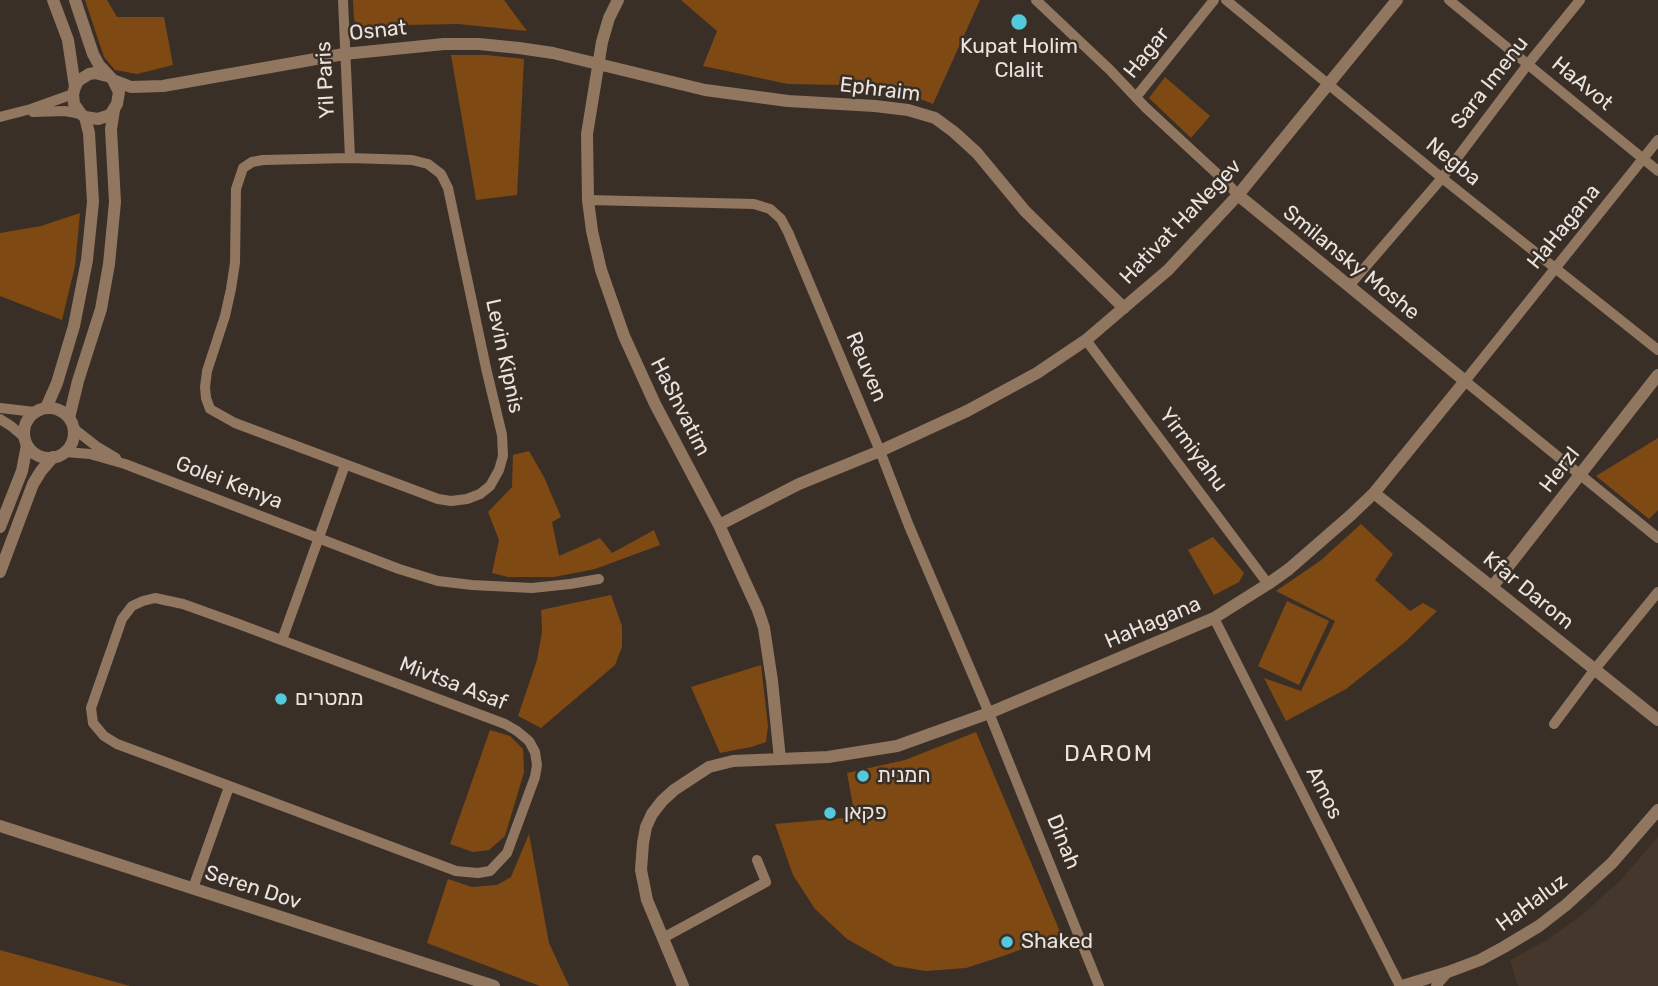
<!DOCTYPE html>
<meta charset="utf-8">
<style>
body{margin:0}
canvas{display:block;background:#392f27}
</style>
<canvas width="1658" height="986"></canvas>
<script>
const ctx = document.querySelector('canvas').getContext('2d');
ctx.lineJoin = 'round';
function paint(path, color) { ctx.fillStyle = color; ctx.fill(path, 'evenodd'); }
const shape = rows => new Path2D(rows.map(r => 'M' + r).join(''));
function strokePath(path, color, width, dash) { ctx.strokeStyle = color; ctx.lineWidth = width; ctx.lineCap = dash ? 'butt' : 'round'; ctx.setLineDash(dash || []); ctx.stroke(path); }
function label(font, color, halo, rows, align = 'center') {
  ctx.font = font + ' Rubik,Heebo,sans-serif'; ctx.lineWidth = 5; ctx.setLineDash([]); ctx.textBaseline = 'middle'; ctx.strokeStyle = halo; ctx.fillStyle = color; for (const [text, x, y, turn = 0] of rows) {
    ctx.save(); ctx.translate(x, y); ctx.rotate((+turn || 0) * Math.PI / 180); ctx.textAlign = isNaN(turn) ? turn : align; if (halo) ctx.strokeText(text, 0, 0); ctx.fillText(text, 0, 0); ctx.restore();
  }
}
const built = shape([
 [1658,837,1658,986,1518,986,1510,960,1547,940,1582,915,1620,881]
]);
const green = shape([
 [85,0,107,0,117,17,164,17,173,65,137,74,115,70,104,57],
 [353,0,504,0,527,31,458,24,405,25,359,30,354,19],
 [681,0,980,0,933,104,900,91,840,85,788,84,703,66,717,31],
 [451,55,486,55,524,59,517,195,476,200],
 [1165,77,1210,116,1191,138,1149,98],
 [80,213,75,266,62,320,0,296,0,233,41,226],
 [1658,438,1658,510,1649,519,1596,476],
 [529,451,544,477,561,517,552,522,559,556,600,538,612,553,654,530,660,545,595,569,554,577,508,577,492,573,499,540,488,512,512,487,513,455],
 [1361,524,1393,554,1375,580,1410,611,1423,603,1437,611,1404,643,1346,689,1286,721,1264,678,1301,691,1335,621,1276,591,1320,561],
 [1213,537,1244,573,1239,582,1214,595,1188,550],
 [611,595,622,626,622,647,615,665,541,728,518,716,537,660,542,632,541,610],
 [1287,601,1329,621,1299,685,1258,666],
 [761,665,768,726,766,742,751,747,720,753,691,687],
 [490,730,510,736,523,749,524,772,505,836,489,850,473,852,450,844],
 [976,732,1061,934,1006,955,966,968,926,971,895,966,847,939,815,909,793,875,775,824,855,817,847,773,905,760],
 [529,834,549,943,569,986,540,986,427,943,448,879,472,887,497,885,511,877],
 [0,950,130,986,0,986]
]);
const minor = shape([
 [343,0,350,158],
 [1036,0,1110,70,1145,107,1226,182,1238,195],
 [1226,0,1442,178,1658,350],
 [1449,0,1658,171],
 [1136,97,1214,0],
 [33,112,65,111,81,114],
 [0,117,31,109,73,94],
 [1658,140,1465,381,1658,538],
 [350,158,412,160,428,164,441,174,448,188,486,368,502,435,503,456,499,470,490,486,480,494,467,499,451,501,438,499,235,423,210,409,206,398,205,387,207,371,225,316,231,289,235,263,236,189,243,168,252,162,263,160,350,158],
 [588,200,754,204,770,209,781,219,788,232,880,451,909,526,989,713,1099,986],
 [1349,286,1442,178,1528,64,1580,0],
 [1086,340,1268,584],
 [0,408,35,412],
 [0,419,11,426,24,437],
 [73,428,96,446,116,458],
 [65,452,90,454,125,464,399,569,438,581,472,585,532,588,570,584,599,579],
 [155,598,183,604,236,623,505,724,517,731,529,741,535,752,537,765,535,777,507,853,490,871,478,873,456,871,144,754,117,744,104,736,93,723,91,708,122,619,132,606,143,601,155,598],
 [1214,618,1400,986],
 [282,640,345,465],
 [1554,724,1595,669,1658,592],
 [193,888,229,787],
 [663,938,766,882,757,860],
 [1436,986,1448,972]
]);
const tertiary = shape([
 [53,0,68,40,75,87],
 [75,0,93,54,99,65,113,80,119,92,117,104,110,115,98,119,85,117,81,114,74,104,73,94,75,87,78,81,89,74,95,73,107,76],
 [618,0,609,18,602,42,587,134,588,200,592,231,601,270,624,336,655,404,719,525,758,610,764,628,772,681,780,759],
 [113,80,131,87,163,86,344,54,444,44,479,44,519,48,553,53,705,90,788,101,875,106,908,110,935,118,954,132,977,153,1025,211,1124,308],
 [46,408,57,383,74,326,87,260,93,202,89,133,85,117],
 '24 433a25 25 0 1 1 50 0a25 25 0 1 1-50 0Z',
 [69,418,78,381,101,309,109,264,115,202,111,129,114,110],
 [1374,493,1658,720],
 [719,525,799,484,880,451,967,411,1037,373,1086,340,1168,270,1238,195,1397,0],
 [0,527,22,471,27,445],
 [0,572,33,484,41,471,53,457],
 [1492,587,1658,375],
 [0,826,494,986],
 [683,986,647,900,641,870,643,843,646,827,652,814,662,801,674,790,709,767,733,761,828,757,897,746,989,713,1214,618,1268,584,1289,569,1351,515,1374,493,1465,381,1238,195],
 [1402,986,1448,972,1480,960,1504,947,1539,926,1566,905,1612,863,1658,810]
]);
const markers = [
 [1019,22,9,"#53cadc"],
 [281,699,7,"#53cadc"],
 [863,776,7,"#53cadc"],
 [830,813,7,"#53cadc"],
 [1007,942,7,"#53cadc"]
];
const streetNames = [
 ["Osnat",378,31,-6],
 ["Hagar",1147,53,-51],
 ["Yil Paris",326,80,-93],
 ["Sara Imenu",1490,83,-52],
 ["HaAvot",1582,84,39],
 ["Ephraim",880,90,7],
 ["Negba",1453,162,39],
 ["Hativat HaNegev",1181,222,-46],
 ["HaHagana",1564,227,-51],
 ["Smilansky Moshe",1351,263,39],
 ["Levin Kipnis",504,356,78],
 ["Reuven",866,367,67],
 ["HaShvatim",680,407,63],
 ["Yirmiyahu",1193,450,53],
 ["Herzl",1560,470,-52],
 ["Golei Kenya",229,483,21],
 ["Kfar Darom",1528,591,39],
 ["HaHagana",1153,623,-23],
 ["Mivtsa Asaf",453,684,21],
 ["Amos",1324,793,63],
 ["Dinah",1063,842,68],
 ["Seren Dov",253,888,18],
 ["HaHaluz",1532,903,-36]
];
const poiNames = [
 ["Kupat Holim",1019,47,"center"],
 ["Clalit",1019,71,"center"],
 ["ממטרים",295,699],
 ["חמנית",877,776],
 ["פקאן",844,813],
 ["Shaked",1021,942]
];
const neighbourhoodNames = [
 ["DAROM",1109,754]
];
paint(built, '#45372b');
paint(green, '#7e4912');
strokePath(minor, '#917660', 10);
strokePath(tertiary, '#917660', 12);
for (const [x, y, r, color] of markers) { const dot = new Path2D(); dot.arc(x, y, r, 0, 2 * Math.PI); ctx.fillStyle = color; ctx.fill(dot); strokePath(dot, '#392f27', 2.5); }
label('21px', '#eae3de', '#392f27', streetNames);
label('21px', '#eae3de', '#392f27', poiNames, 'left');
ctx.letterSpacing = '2px';
label('23px', '#eae3de', '#392f27', neighbourhoodNames);
ctx.letterSpacing = '0px';
</script>
